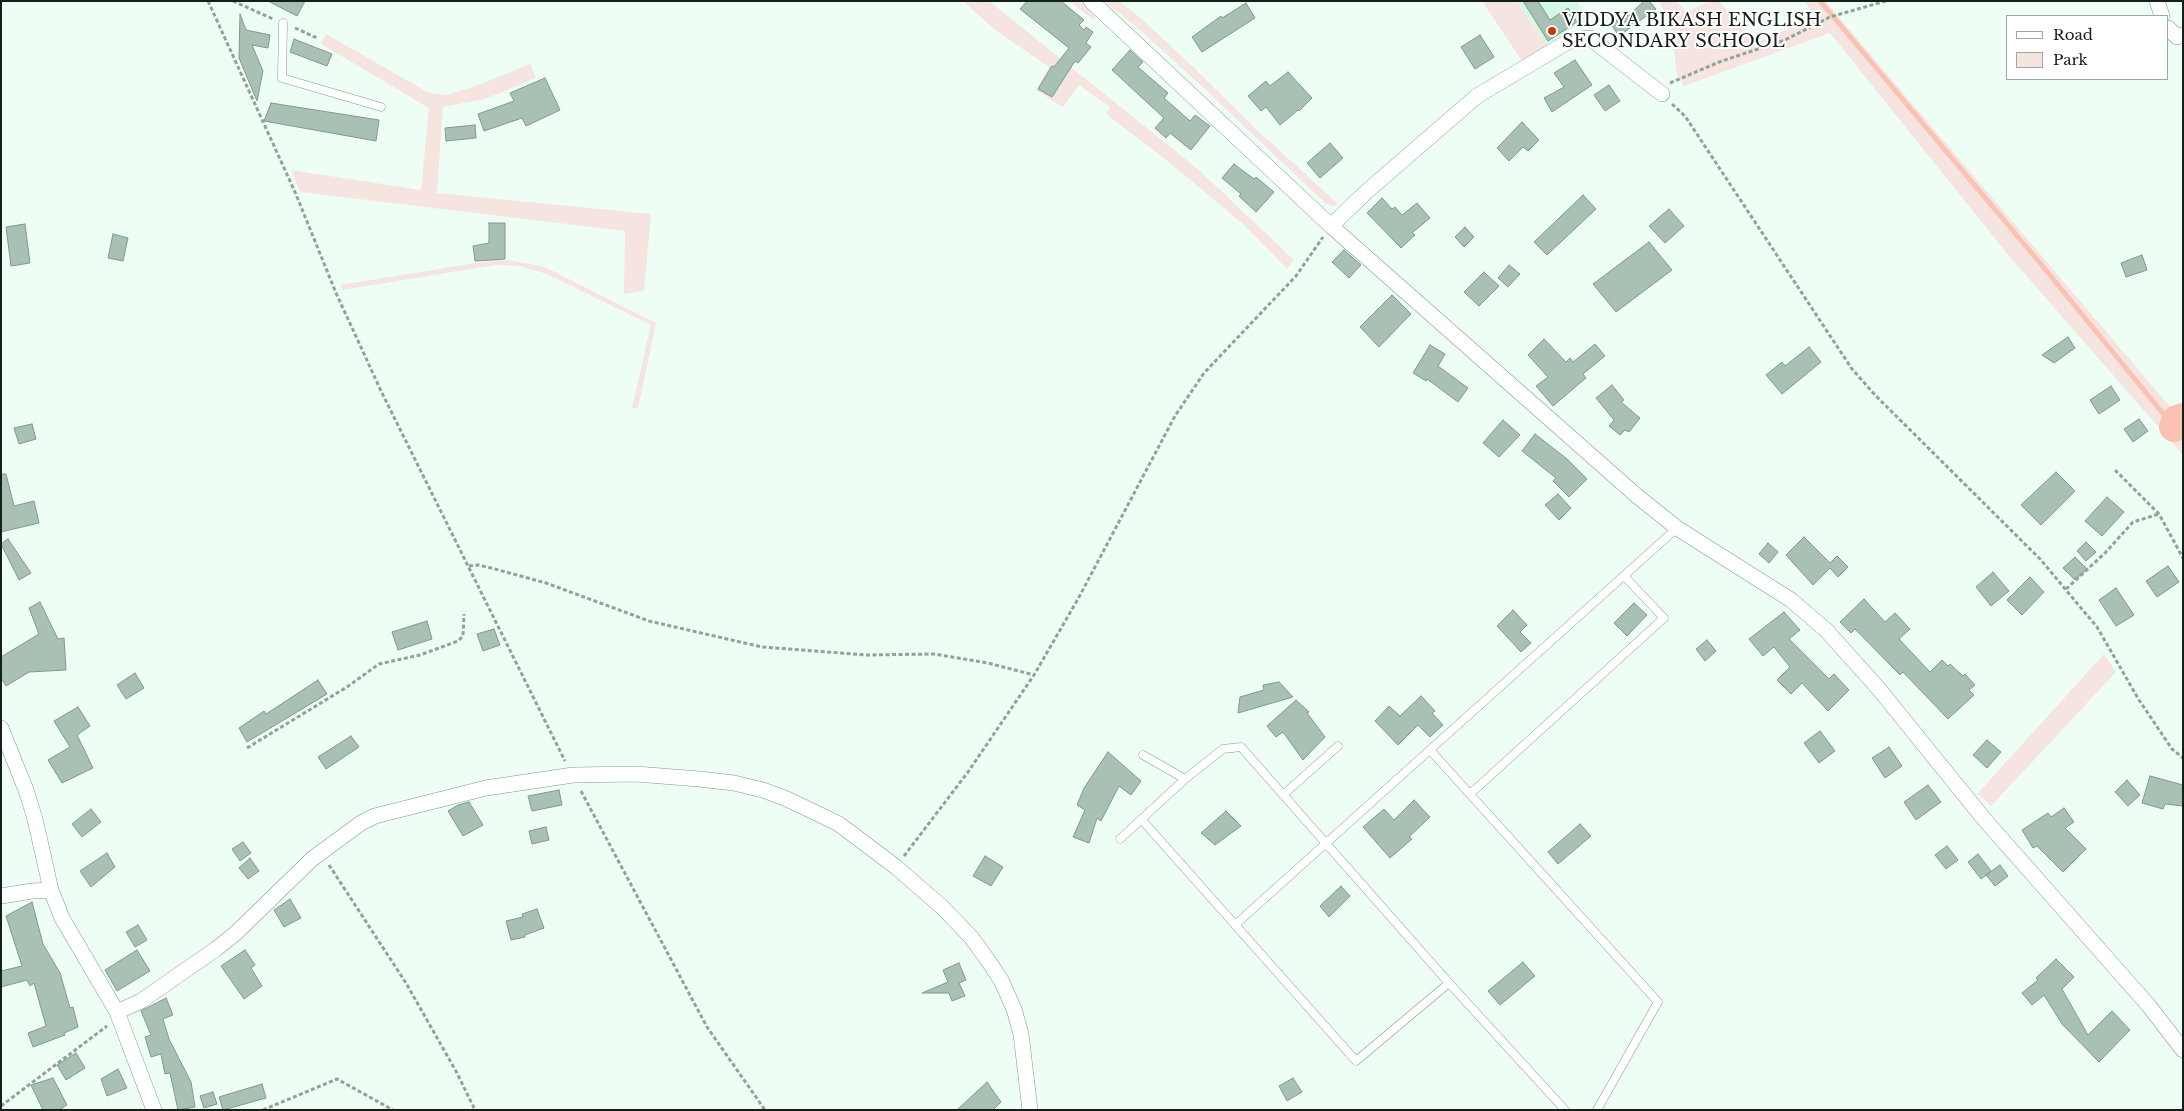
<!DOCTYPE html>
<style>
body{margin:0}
#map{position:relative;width:2184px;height:1111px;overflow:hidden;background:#eefef5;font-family:"Libre Baskerville",serif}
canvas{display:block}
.frame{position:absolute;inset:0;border:2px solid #151f1a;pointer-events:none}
.legend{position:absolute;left:2006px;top:15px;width:162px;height:65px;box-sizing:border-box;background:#fff;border:1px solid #a1a5a3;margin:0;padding:6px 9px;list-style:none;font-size:15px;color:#151f1a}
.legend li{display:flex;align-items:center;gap:10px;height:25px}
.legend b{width:25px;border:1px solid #a1a5a3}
</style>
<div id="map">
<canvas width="2184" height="1111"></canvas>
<div class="frame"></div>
<ul class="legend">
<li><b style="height:6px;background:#fff"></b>Road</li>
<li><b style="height:14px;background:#f5e4e0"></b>Park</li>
</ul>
</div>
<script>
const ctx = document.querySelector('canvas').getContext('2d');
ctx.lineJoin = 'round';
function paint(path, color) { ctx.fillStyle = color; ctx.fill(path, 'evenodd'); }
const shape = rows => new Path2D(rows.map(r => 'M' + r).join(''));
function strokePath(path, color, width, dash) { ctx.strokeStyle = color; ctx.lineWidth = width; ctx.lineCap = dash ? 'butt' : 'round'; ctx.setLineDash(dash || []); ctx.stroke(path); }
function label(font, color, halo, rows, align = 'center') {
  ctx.font = font + ' "Libre Baskerville",serif'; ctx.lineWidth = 4; ctx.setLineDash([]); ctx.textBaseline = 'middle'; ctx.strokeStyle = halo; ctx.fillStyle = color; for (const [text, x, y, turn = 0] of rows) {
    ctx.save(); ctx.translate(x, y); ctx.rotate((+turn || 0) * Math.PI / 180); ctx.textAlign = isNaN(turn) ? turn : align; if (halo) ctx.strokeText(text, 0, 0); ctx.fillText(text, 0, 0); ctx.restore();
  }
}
const built = shape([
 [1516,1,1577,1,1587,18,1547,45]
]);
const green = shape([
 [963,1,989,1,1199,170,1294,260,1287,269,1245,226,1217,202,1160,155,1106,114,1110,107,1079,85,1063,107,1036,90,1049,67,994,29],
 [1069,1,1082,1,1094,11,1095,21],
 [1104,1,1119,1,1143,20,1190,64,1255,128,1339,205,1330,206,1325,203,1209,93,1139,29],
 [1482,1,1516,1,1547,45,1522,61],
 [1658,1,1677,1,1686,12,1710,1,1719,1,1756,43,1816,17,1804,1,1825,1,2177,415,2183,424,2183,455,2009,256,1830,33,1684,86,1677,74,1670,20],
 [326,34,429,93,447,95,481,84,530,64,536,78,485,99,443,107,437,193,651,214,644,291,624,294,625,231,300,192,291,170,421,190,429,108,321,44],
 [494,260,508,260,545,267,656,323,638,408,632,408,651,325,547,274,520,266,496,265,342,290,340,285],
 [2104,654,2116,672,1991,806,1978,793]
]);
const stream = shape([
 [1820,1,2040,263,2183,438]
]);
const river = shape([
 [2174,427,2177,420,2183,418]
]);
const building = shape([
 [268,1,305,1,297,16,268,1],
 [1027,1,1061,1,1084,20,1079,25,1084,30,1086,27,1093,32,1086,43,1091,47,1078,63,1075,61,1052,97,1038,89,1052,66,1054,67,1069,48,1020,9,1027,1],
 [1523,1,1538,1,1550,20,1568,8,1577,22,1548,41,1523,1],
 [1644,1,1649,1,1656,9,1619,36,1611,24,1626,14,1628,16,1644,1],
 [1246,3,1255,18,1202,52,1192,37,1221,16,1222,18,1246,3],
 [240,14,246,30,270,35,268,48,252,45,263,71,257,101,239,58,240,14],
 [1480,35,1494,57,1475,69,1461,47,1480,35],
 [294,39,332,54,327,66,290,52,294,39],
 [1130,50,1143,62,1138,67,1168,93,1164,98,1190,121,1195,115,1210,126,1191,150,1170,133,1166,138,1155,128,1164,118,1112,70,1130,50],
 [1575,60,1592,85,1552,112,1544,98,1564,87,1554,73,1575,60],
 [1288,72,1312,98,1299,111,1298,110,1280,125,1266,107,1261,111,1248,96,1266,81,1270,86,1288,72],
 [545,78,560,110,526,126,522,118,484,131,478,114,514,101,510,93,545,78],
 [1609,85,1620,101,1605,111,1594,95,1609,85],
 [271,103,379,120,376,141,264,121,271,103],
 [1522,122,1539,140,1528,151,1523,147,1509,161,1497,148,1522,122],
 [475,125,476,138,446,141,445,128,475,125],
 [1330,143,1343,158,1320,178,1307,163,1330,143],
 [1234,164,1254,179,1256,177,1274,192,1256,212,1239,196,1241,194,1222,178,1234,164],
 [1583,195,1596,209,1547,255,1534,242,1583,195],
 [1382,198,1392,209,1395,207,1402,215,1417,203,1430,218,1412,233,1415,235,1401,248,1367,213,1382,198],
 [1669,209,1684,226,1665,243,1649,226,1669,209],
 [489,223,505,223,505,259,475,261,473,246,489,243,489,223],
 [25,224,30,263,11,266,6,227,25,224],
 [1465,227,1474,237,1464,247,1455,237,1465,227],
 [113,234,128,238,123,261,108,258,113,234],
 [1649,242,1672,270,1616,312,1593,284,1649,242],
 [1344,250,1361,265,1349,278,1332,262,1344,250],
 [2142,255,2147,270,2126,277,2121,263,2142,255],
 [1509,265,1520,274,1508,287,1498,278,1509,265],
 [1484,272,1499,286,1479,306,1464,292,1484,272],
 [1392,295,1411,314,1379,347,1360,327,1392,295],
 [2068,337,2075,348,2054,363,2042,355,2068,337],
 [1544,339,1566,362,1570,358,1573,362,1595,344,1605,356,1583,374,1586,378,1553,406,1536,386,1548,377,1528,355,1544,339],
 [1430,345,1445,354,1438,366,1468,388,1458,402,1427,379,1426,381,1413,373,1430,345],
 [1809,347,1821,362,1782,394,1766,375,1782,362,1785,366,1809,347],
 [1612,385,1624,400,1621,402,1640,418,1629,432,1625,430,1620,435,1609,426,1614,420,1596,398,1612,385],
 [2111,386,2120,400,2099,414,2090,400,2111,386],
 [2139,419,2148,431,2133,442,2124,429,2139,419],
 [1503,420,1520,435,1499,457,1483,443,1503,420],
 [32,424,36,439,19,444,14,428,32,424],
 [1535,434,1567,459,1587,479,1569,497,1553,481,1556,478,1522,451,1535,434],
 [2056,472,2075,491,2041,525,2021,505,2056,472],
 [1,474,6,474,14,506,34,501,39,523,1,532,1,474],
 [1558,494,1571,508,1559,520,1545,505,1558,494],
 [2107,497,2124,512,2102,536,2085,521,2107,497],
 [1804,537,1830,563,1837,556,1848,567,1838,577,1830,568,1813,585,1786,555,1804,537],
 [8,539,31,573,19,580,1,544,8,539],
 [2086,542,2096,552,2086,561,2077,551,2086,542],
 [1768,543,1778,552,1769,563,1759,554,1768,543],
 [2075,557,2087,569,2075,580,2063,568,2075,557],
 [2168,566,2179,582,2157,597,2146,581,2168,566],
 [1993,572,2009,591,1991,606,1976,587,1993,572],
 [2030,577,2044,592,2022,615,2007,600,2030,577],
 [2116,588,2134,615,2116,626,2099,600,2116,588],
 [1864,599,1885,622,1895,613,1910,629,1899,639,1930,672,1942,660,1948,666,1950,664,1963,676,1965,674,1975,685,1969,690,1974,695,1948,719,1903,672,1900,675,1855,629,1851,633,1840,622,1864,599],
 [40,602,58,639,64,638,66,670,29,672,6,686,1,678,1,657,39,634,29,608,40,602],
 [1634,603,1647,615,1627,636,1614,623,1634,603],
 [1513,610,1527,625,1520,632,1531,643,1521,652,1497,626,1513,610],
 [1784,612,1800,630,1789,639,1829,679,1834,674,1849,690,1828,711,1802,683,1791,694,1777,680,1790,667,1774,647,1763,656,1749,639,1784,612],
 [427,621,432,639,398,650,392,632,427,621],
 [494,629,500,645,483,651,477,634,494,629],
 [1707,640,1716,651,1705,661,1696,649,1707,640],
 [135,673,144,688,126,699,117,685,135,673],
 [318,680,327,694,247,742,239,728,264,711,266,714,318,680],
 [1279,682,1293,697,1238,713,1240,697,1264,690,1263,685,1279,682],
 [1421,696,1435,711,1432,713,1443,725,1430,737,1418,725,1398,745,1375,721,1389,706,1400,716,1421,696],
 [1296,700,1309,712,1307,713,1325,737,1303,760,1283,732,1276,737,1267,726,1296,700],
 [78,707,90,726,77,735,93,768,62,783,48,760,70,747,54,721,78,707],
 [1820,731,1835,751,1819,763,1804,743,1820,731],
 [351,736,359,747,326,769,318,757,351,736],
 [1987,740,2001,752,1987,768,1973,755,1987,740],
 [1889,747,1902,766,1885,778,1872,758,1889,747],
 [1108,752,1141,781,1131,795,1119,786,1101,821,1097,818,1089,843,1073,837,1085,810,1077,805,1084,788,1108,752],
 [2150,776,2183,785,2183,806,2165,804,2163,809,2142,803,2150,776],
 [2127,780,2140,795,2128,806,2115,792,2127,780],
 [1928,785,1941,802,1916,820,1904,802,1928,785],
 [559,790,562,805,532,811,528,796,559,790],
 [1414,800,1430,817,1409,837,1412,839,1390,858,1363,827,1384,809,1394,820,1414,800],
 [469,802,483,825,463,836,448,811,458,805,469,802],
 [2064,808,2074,822,2065,828,2086,849,2063,872,2037,846,2033,848,2022,830,2048,813,2051,817,2064,808],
 [91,809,101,822,82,837,72,824,91,809],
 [1226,811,1241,826,1215,845,1201,833,1226,811],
 [1580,824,1591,836,1558,864,1548,852,1580,824],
 [546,827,549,840,532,844,529,831,546,827],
 [243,842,251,853,240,861,232,849,243,842],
 [1947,846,1958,860,1946,869,1935,855,1947,846],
 [107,853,115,867,91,887,80,871,107,853],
 [1978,854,1991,871,1981,879,1968,862,1978,854],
 [985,856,1003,867,991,886,973,876,985,856],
 [250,858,259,871,248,879,239,868,250,858],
 [2000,865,2008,876,1995,886,1986,875,2000,865],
 [1341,886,1350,896,1329,917,1320,906,1341,886],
 [290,899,301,918,284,927,274,910,290,899],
 [32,902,43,944,60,973,70,1008,73,1007,78,1027,64,1033,65,1035,33,1047,28,1033,46,1026,34,983,30,986,27,980,1,987,1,971,22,966,6,916,32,902],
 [537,909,544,928,525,935,525,937,511,940,506,921,523,917,522,914,537,909],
 [138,925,147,940,135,947,126,932,138,925],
 [137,950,150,971,117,991,105,970,137,950],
 [245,950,255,965,251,968,262,986,244,999,221,966,245,950],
 [2056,959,2074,977,2062,989,2088,1035,2112,1011,2130,1030,2099,1062,2062,1024,2044,995,2032,1005,2022,993,2038,980,2036,978,2056,959],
 [1523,962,1535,976,1500,1005,1488,991,1523,962],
 [959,963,966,980,959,983,965,996,952,1001,949,993,922,993,948,982,943,970,959,963],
 [166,998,173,1015,163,1019,169,1039,191,1082,195,1107,178,1110,170,1073,165,1074,161,1054,151,1057,145,1037,151,1035,141,1011,166,998],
 [76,1053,85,1068,66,1080,57,1065,76,1053],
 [118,1069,127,1088,107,1096,101,1079,118,1069],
 [53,1078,67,1105,59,1110,43,1110,31,1085,53,1078],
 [1293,1078,1302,1092,1287,1101,1279,1086,1293,1078],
 [987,1082,1001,1102,993,1110,957,1110,987,1082],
 [262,1084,266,1098,223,1110,219,1097,262,1084],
 [213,1092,217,1104,204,1108,200,1096,213,1092]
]);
const path = shape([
 [208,1,295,192,336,293,382,393,565,761],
 [233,1,273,19],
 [295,28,317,38],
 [1670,83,1719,62,1785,40,1830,17,1886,1],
 [1672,104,1685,116,1852,369,1875,395,2040,559,2097,627,2139,700,2172,749,2183,758],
 [2115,470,2159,514,2183,558],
 [469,566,478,565,495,569,546,583,649,621,762,647,866,655,934,654,988,663,1034,675],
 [2066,589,2105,553,2133,522,2159,514],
 [247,748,347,687,379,664,420,655,458,641,463,636,464,614],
 [581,791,707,1027,765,1110],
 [904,856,968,772,1034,675,1078,599,1175,416,1204,373,1296,276,1323,237],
 [329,865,406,983,457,1073,475,1110],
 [1,1106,107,1026],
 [263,1110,337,1079,393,1110]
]);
const lane = shape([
 [283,23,282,78,381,107],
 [1430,750,1658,1002,1597,1110],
 [1143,755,1185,779],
 [1470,794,1664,618,1624,576],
 [1283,795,1338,746],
 [1142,820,1356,1061,1449,983],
 [1120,839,1185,779,1223,749,1241,747,1449,983,1565,1110],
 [1236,924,1677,528]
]);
const street = shape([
 [1091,1,1331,226,1637,496,1677,528,1791,600,1826,630,1878,688,1984,819,2149,1006,2183,1050],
 [2157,1,2162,16],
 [2168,28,2177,37,2183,35],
 [1331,226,1365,193,1477,96,1571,40,1590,38,1662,94],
 [1,728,26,790,35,819,51,890,62,918,117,1012,154,1110],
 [1,896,32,891,51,890],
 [117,1012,141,1001,216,949,236,933,312,859,361,823,375,816,486,788,573,775,636,774,699,779,734,783,763,790,787,799,839,824,896,867,942,907,971,937,987,959,1001,980,1014,1009,1021,1034,1030,1110]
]);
const markers = [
 [1552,31,5,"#c43c0c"]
];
const poiNames = [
 ["VIDDYA BIKASH ENGLISH",1562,21],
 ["SECONDARY SCHOOL",1562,42]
];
paint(built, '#d5f8e6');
paint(green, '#f5e4e0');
strokePath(stream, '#f9c2b2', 5);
strokePath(river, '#f9c2b2', 30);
paint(building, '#a8c1b4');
strokePath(building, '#80998c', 1);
strokePath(lane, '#819a8d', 9);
strokePath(street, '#819a8d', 16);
strokePath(path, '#93a199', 3, [4, 2.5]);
strokePath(lane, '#fff', 8);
strokePath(street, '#fff', 15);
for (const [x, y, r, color] of markers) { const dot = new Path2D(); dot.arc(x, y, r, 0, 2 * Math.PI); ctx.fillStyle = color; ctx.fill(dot); strokePath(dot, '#fff', 2); }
label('18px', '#151f1a', '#fff', poiNames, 'left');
</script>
